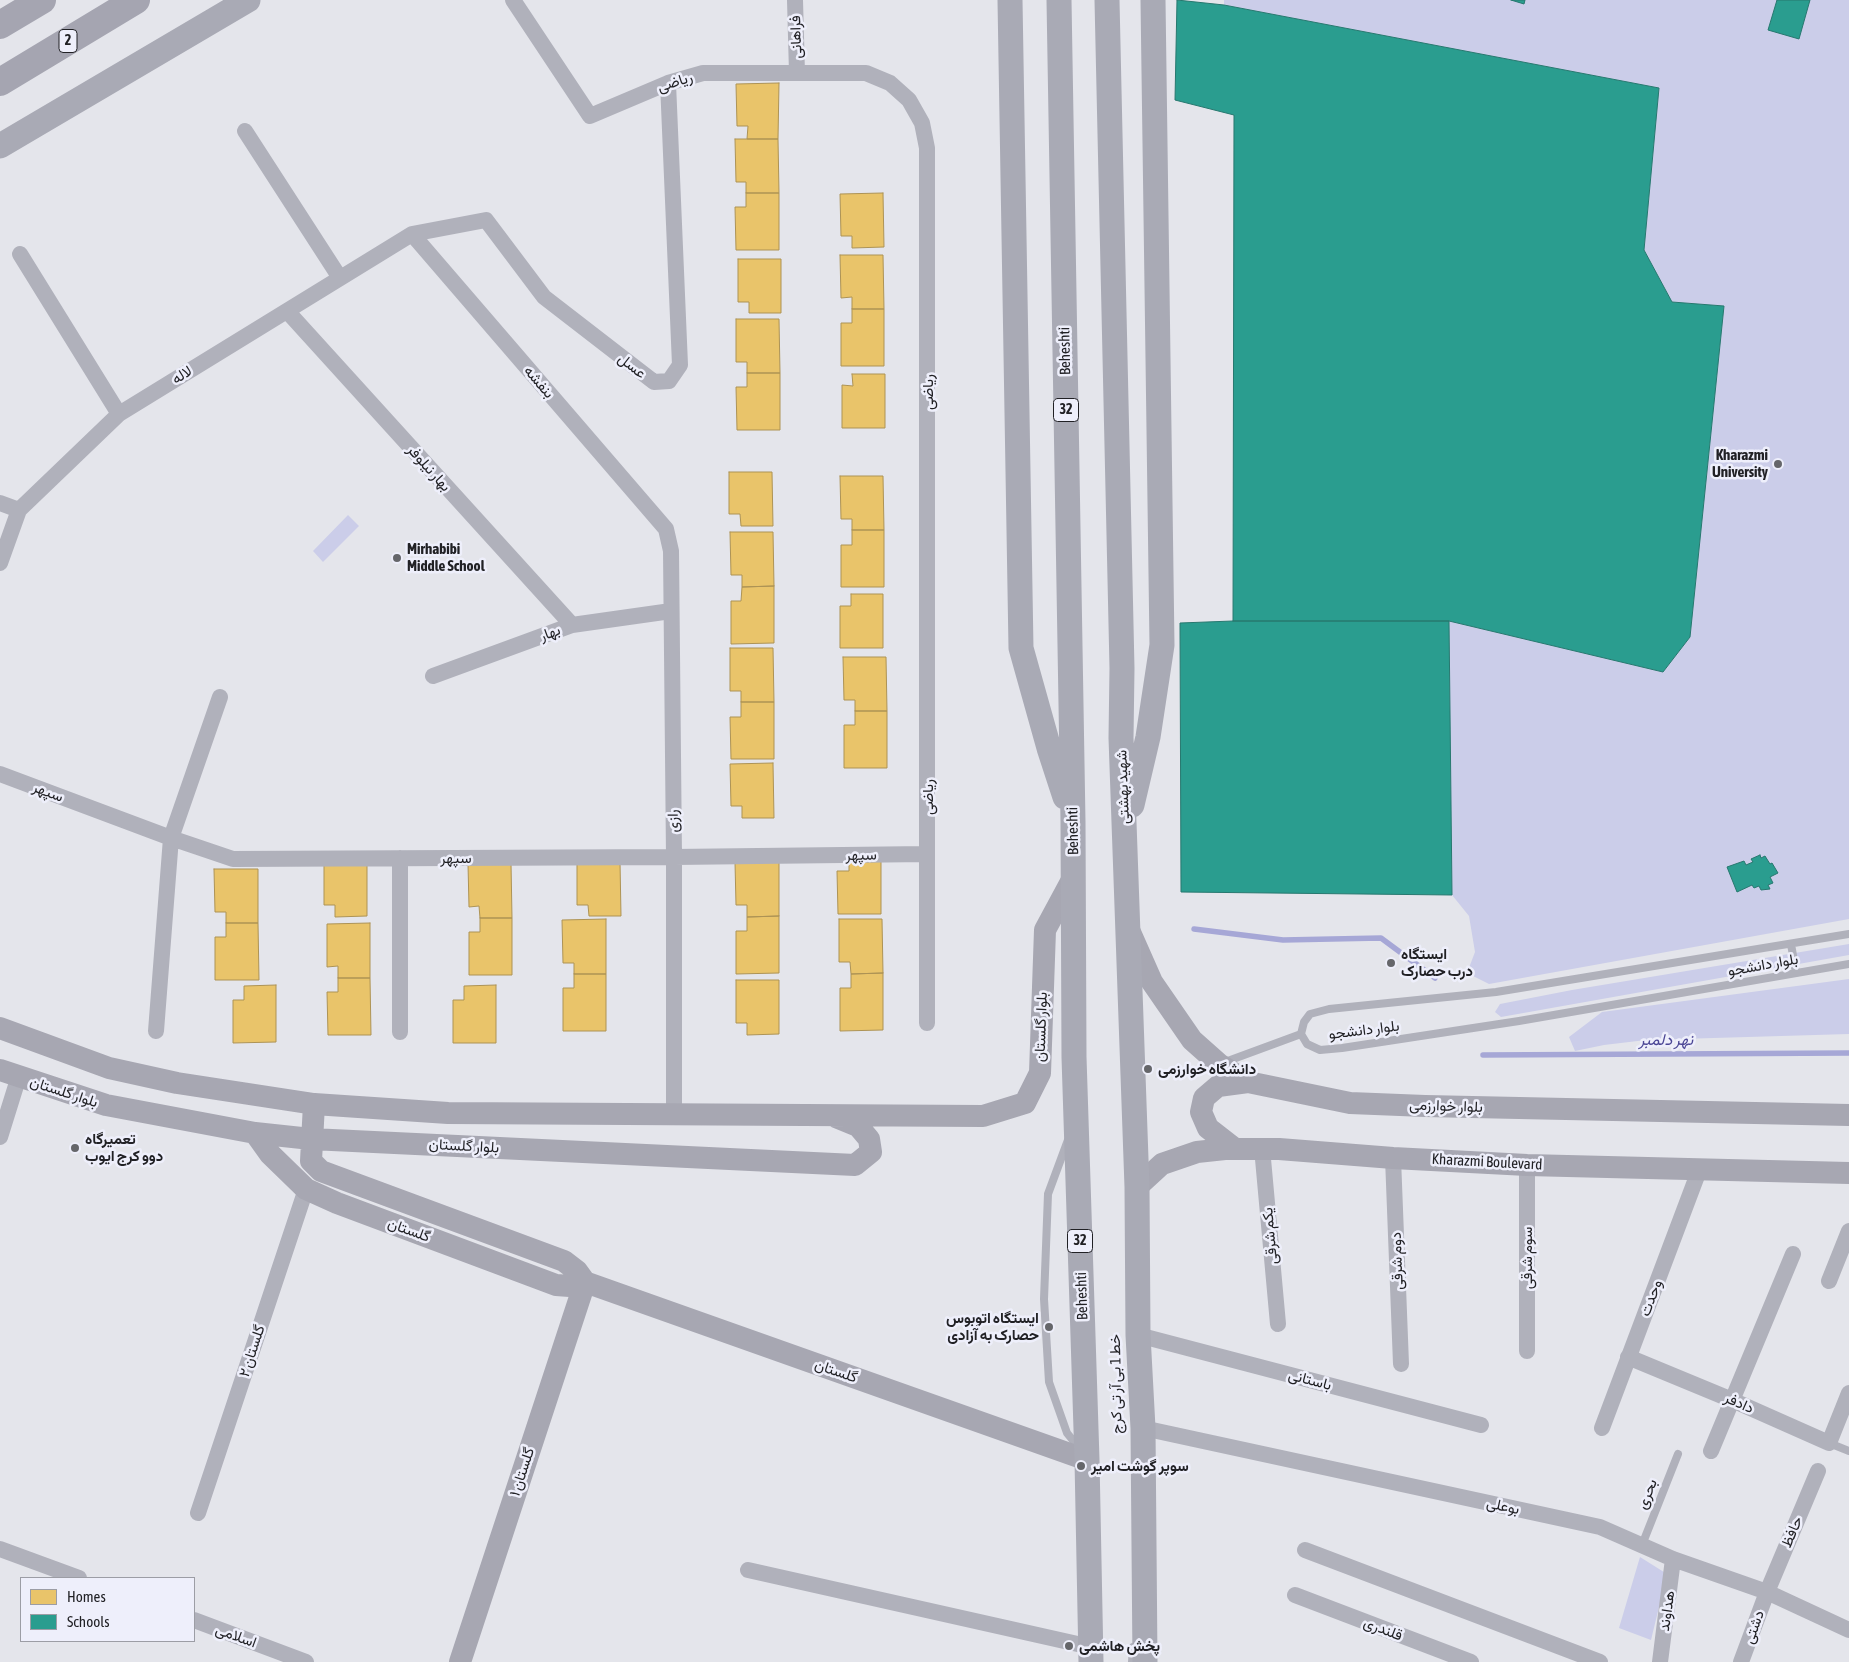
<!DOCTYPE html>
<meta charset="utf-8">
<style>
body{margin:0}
#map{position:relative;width:1849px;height:1662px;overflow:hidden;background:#e4e5eb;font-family:"Asap Condensed",sans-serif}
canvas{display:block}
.legend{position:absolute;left:20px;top:1577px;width:175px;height:65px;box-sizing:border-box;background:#eeeffb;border:1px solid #9c9da5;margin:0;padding:6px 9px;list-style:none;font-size:15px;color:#212125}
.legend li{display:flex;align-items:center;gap:10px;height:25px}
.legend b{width:25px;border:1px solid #9c9da5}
</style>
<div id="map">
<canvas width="1849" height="1662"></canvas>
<ul class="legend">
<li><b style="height:14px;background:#e9c46a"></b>Homes</li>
<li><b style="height:14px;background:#2a9d8f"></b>Schools</li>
</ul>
</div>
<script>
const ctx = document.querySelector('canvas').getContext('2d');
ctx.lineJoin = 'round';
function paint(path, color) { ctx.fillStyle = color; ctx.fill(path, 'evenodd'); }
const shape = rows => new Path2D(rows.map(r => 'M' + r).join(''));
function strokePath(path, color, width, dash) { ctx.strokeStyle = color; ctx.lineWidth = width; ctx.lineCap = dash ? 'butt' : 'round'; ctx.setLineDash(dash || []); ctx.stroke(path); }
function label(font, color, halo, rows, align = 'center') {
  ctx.font = font + ' "Asap Condensed",Vazirmatn,sans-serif'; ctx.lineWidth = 5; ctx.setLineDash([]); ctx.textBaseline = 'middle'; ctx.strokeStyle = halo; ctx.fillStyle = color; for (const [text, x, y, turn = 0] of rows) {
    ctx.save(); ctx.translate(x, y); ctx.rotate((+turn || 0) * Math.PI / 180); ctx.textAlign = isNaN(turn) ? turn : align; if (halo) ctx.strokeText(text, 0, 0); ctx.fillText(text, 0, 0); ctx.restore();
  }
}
const green = shape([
 [1224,0,1849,0,1849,919,1489,984,1467,973,1475,952,1469,916,1452,895,1449,621,1663,672,1690,637,1724,306,1672,302,1644,250,1659,88,1224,5],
 [348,515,359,526,323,562,313,551],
 [1849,944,1849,955,1501,1017,1495,1012,1500,1004,1572,990],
 [1849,979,1849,1034,1646,1040,1604,1045,1575,1051,1569,1037,1602,1012],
 [1640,1557,1667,1574,1651,1640,1619,1628]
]);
const homes = shape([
 [779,83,778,139,747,139,748,126,737,126,736,84,779,83],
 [735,139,778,139,779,193,746,193,746,182,736,182,735,139],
 [746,193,779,193,779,250,736,250,735,207,746,207,746,193],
 [883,193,884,247,852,248,852,236,841,236,840,194,883,193],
 [840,255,883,255,884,309,852,309,852,297,841,298,840,255],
 [738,259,781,259,781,313,749,313,749,302,738,302,738,259],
 [852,309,884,309,884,366,841,366,841,323,852,323,852,309],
 [736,319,779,319,780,373,747,373,747,362,736,362,736,319],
 [747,373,780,373,780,430,737,430,736,387,747,387,747,373],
 [852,374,885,374,885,428,842,428,842,385,853,386,852,374],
 [729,472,772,472,773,526,741,526,740,514,729,514,729,472],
 [840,476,883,476,884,530,852,530,852,519,841,519,840,476],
 [852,530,884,530,884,587,841,587,841,545,852,545,852,530],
 [730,532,773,532,774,586,742,587,742,575,731,575,730,532],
 [774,586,774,643,731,644,731,601,741,601,742,587,774,586],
 [851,594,883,594,883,648,840,648,840,606,851,606,851,594],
 [730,648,773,648,774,702,741,702,741,691,730,691,730,648],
 [843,657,886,657,887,711,855,711,855,700,844,700,843,657],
 [741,702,774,702,774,759,731,759,730,717,741,717,741,702],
 [855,711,887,711,887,768,844,768,844,725,855,725,855,711],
 [773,763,774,818,742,818,742,806,731,806,730,764,773,763],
 [849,857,881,857,881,914,838,914,837,871,849,871,849,857],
 [367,862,367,916,335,917,335,905,324,905,324,863,367,862],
 [577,862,620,862,621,916,589,916,588,905,577,905,577,862],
 [735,862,779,862,779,916,747,917,747,905,736,905,735,862],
 [511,863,512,918,480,918,479,906,469,907,468,864,511,863],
 [214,869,258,869,258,923,226,923,226,912,215,912,214,869],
 [779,916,779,973,736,974,736,931,747,931,747,917,779,916],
 [480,918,512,918,512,975,469,975,469,932,480,932,480,918],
 [606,919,606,974,574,974,574,963,563,963,562,920,606,919],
 [839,919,882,919,883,973,851,974,850,962,839,962,839,919],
 [226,923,258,923,259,980,215,980,215,937,226,937,226,923],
 [370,923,370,978,338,978,338,966,327,967,327,924,370,923],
 [883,973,883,1030,840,1031,840,988,851,988,851,974,883,973],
 [574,974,606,974,606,1031,563,1031,563,988,574,988,574,974],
 [338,978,370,978,371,1035,328,1035,327,992,338,992,338,978],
 [736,980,779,980,779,1034,747,1035,747,1023,736,1023,736,980],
 [276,985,276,1042,233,1043,233,1000,244,1000,244,986,276,985],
 [496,985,496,1043,453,1043,453,1000,464,1000,464,986,496,985]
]);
const schools = shape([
 [1177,0,1224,5,1659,88,1644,250,1672,302,1724,306,1690,637,1663,672,1449,621,1233,621,1234,115,1175,100,1177,0],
 [1511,0,1525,0,1524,4,1511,0],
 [1777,0,1810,0,1799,39,1768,30,1777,0],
 [1233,621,1449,621,1452,895,1181,892,1180,623,1233,621],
 [1760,855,1761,858,1765,856,1770,864,1772,863,1778,873,1770,877,1773,883,1768,885,1770,889,1761,890,1759,886,1754,888,1752,885,1737,892,1727,867,1744,861,1746,865,1753,862,1751,859,1760,855]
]);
const stream = shape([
 [1194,929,1283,940,1381,938,1435,978],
 [1483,1055,1849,1053]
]);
const lane = shape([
 [1849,934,1496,992,1329,1009,1310,1014,1304,1022,1301,1034,1307,1044,1320,1050,1342,1048,1519,1021,1849,964],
 [1791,944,1796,973],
 [1225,1062,1301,1034],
 [1068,1140,1048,1194,1044,1299,1049,1382,1067,1433,1080,1449],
 [1829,1443,1849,1451],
 [1642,1545,1678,1454],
 [1132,1662,1133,1647]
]);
const street = shape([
 [513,0,590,116,668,83,703,73,866,73,890,83,909,100,922,123,927,148,927,1023],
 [795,0,797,73],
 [245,131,340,278],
 [412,234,666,529,671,551,674,857,674,1114],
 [20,254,119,414],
 [287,311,572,625],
 [0,503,19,510],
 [0,563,19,510,119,414,412,234,486,220,544,297,654,382,669,381,680,365,668,83],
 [433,676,572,625,671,611],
 [0,774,171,838,233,859,674,857,927,854],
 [156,1031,171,838,220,697],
 [400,1032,400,858],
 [0,1137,19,1076],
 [1262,1148,1278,1324],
 [1393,1158,1401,1364],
 [1527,1165,1527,1351],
 [1829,1281,1849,1231],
 [1138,1335,1481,1425],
 [1628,1357,1732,1400,1829,1443,1849,1393],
 [1143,1428,1600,1527,1673,1559,1767,1592,1849,1630],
 [1602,1428,1700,1168],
 [1711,1451,1793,1254],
 [198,1513,306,1189],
 [0,1549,79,1578],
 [1305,1550,1600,1662],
 [748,1570,1091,1647],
 [1295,1595,1471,1662],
 [194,1620,306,1662],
 [1660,1662,1673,1559],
 [1741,1662,1767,1592,1818,1471]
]);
const secondary = shape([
 [1129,930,1152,982,1192,1040,1219,1064,1248,1082,1350,1103,1425,1106,1849,1115],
 [0,1028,109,1068,177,1083,314,1104,448,1113,983,1116,1025,1103,1040,1073,1045,930,1073,878],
 [0,1070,106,1105,255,1133,311,1139,855,1165,871,1152,869,1139,858,1126,836,1117],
 [314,1104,311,1161,321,1171,564,1261,577,1271,585,1282],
 [255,1133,270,1154,306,1189,337,1203,556,1285,570,1286,585,1282,1087,1460],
 [1235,1149,1208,1128,1201,1112,1204,1098,1218,1086,1248,1082],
 [1137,1187,1162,1164,1197,1152,1225,1149,1279,1149,1393,1158,1527,1165,1849,1173],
 [460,1662,585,1282]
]);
const primary = shape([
 [1010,0,1021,648,1049,748,1065,797],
 [1059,0,1073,821,1074,1057,1087,1460,1091,1662],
 [1107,0,1122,668,1121,738,1137,1187,1138,1335,1143,1428,1145,1662],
 [0,146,248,0],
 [1132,805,1148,737,1162,645,1153,0]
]);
const highway = shape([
 [0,25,42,0],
 [0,82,136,0]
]);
const markers = [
 [1778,464,5,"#65666a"],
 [397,558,5,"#65666a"],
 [1391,963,5,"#65666a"],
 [1148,1069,5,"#65666a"],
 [75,1148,5,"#65666a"],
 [1049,1327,5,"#65666a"],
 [1081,1466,5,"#65666a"],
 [1069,1646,5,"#65666a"]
];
const shields = [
 [68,41,18],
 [1066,410,25],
 [1080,1241,25]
];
const shieldNames = [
 ["2",68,41],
 ["32",1066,410],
 ["32",1080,1241]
];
const streetNames = [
 ["فراهانی",796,37,-92],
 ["ریاضی",675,82,-18],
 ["Beheshti",1065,351,-91],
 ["عسل",632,366,38],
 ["لاله",182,375,-32],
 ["بنفشه",539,382,49],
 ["ریاضی",928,392,-90],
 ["بهار نیلوفر",429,468,48],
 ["بهار",550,633,-20],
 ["شهید بهشتی",1123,787,-92],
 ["سپهر",48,792,21],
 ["ریاضی",928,797,-90],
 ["رازی",673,821,-91],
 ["Beheshti",1073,831,-91],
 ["سپهر",861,855,-1],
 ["سپهر",456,858],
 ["بلوار دانشجو",1763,965,-10],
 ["بلوار گلستان",1041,1027,-88],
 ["بلوار دانشجو",1364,1030,-7],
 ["بلوار گلستان",64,1092,18],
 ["بلوار خوارزمی",1446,1106,2],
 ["بلوار گلستان",464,1146,3],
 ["Kharazmi Boulevard",1487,1162,3],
 ["گلستان",409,1230,20],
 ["یکم شرقی",1270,1236,-95],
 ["سوم شرقی",1527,1258,-90],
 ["دوم شرقی",1397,1261,-92],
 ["Beheshti",1082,1296,-92],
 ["وحدت",1651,1298,-69],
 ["گلستان ۲",252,1351,-72],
 ["گلستان",836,1371,19],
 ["باستانی",1310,1380,15],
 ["خط 1 بی آر تی کرج",1116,1384,-91],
 ["دادفر",1739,1403,24],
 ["گلستان ۱",522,1472,-72],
 ["بحری",1647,1494,-68],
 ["بوعلی",1503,1506,12],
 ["حافظ",1792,1532,-67],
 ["هداوند",1667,1611,-82],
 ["دشتی",1754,1627,-70],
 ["قلندری",1383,1629,21],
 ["اسلامی",236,1636,20]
];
const poiNames = [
 ["Kharazmi",1768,455,"right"],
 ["University",1768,472,"right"],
 ["Mirhabibi",407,549],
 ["Middle School",407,566],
 ["ایستگاه",1401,954],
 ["درب حصارک",1401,971],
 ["دانشگاه خوارزمی",1158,1069],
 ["تعمیرگاه",85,1139],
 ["دوو کرج ایوب",85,1156],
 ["ایستگاه اتوبوس",1039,1318,"right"],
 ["حصارک به آزادی",1039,1335,"right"],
 ["سوپر گوشت امیر",1091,1466],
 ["پخش هاشمی",1079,1646]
];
const waterNames = [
 ["نهر دلمبر",1666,1040]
];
paint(green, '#cbcde9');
paint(homes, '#e9c46a');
strokePath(homes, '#ad9355', 1);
paint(schools, '#2a9d8f');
strokePath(schools, '#27786f', 1);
strokePath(stream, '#a6a7d6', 5.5);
strokePath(lane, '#b0b1bb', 8);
strokePath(street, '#b0b1bb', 16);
strokePath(secondary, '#a7a7b2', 22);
strokePath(primary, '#a9aab5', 25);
strokePath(highway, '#a5a5b1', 28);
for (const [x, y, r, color] of markers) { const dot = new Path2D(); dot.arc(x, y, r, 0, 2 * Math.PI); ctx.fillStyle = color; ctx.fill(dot); strokePath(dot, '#eeeffb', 2); }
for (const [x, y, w] of shields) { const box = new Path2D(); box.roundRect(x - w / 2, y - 11.5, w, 23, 4); ctx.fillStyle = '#eeeffb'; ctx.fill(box); strokePath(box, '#212125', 1); }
label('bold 14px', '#212125', null, shieldNames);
label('15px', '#212125', '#eeeffb', streetNames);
label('bold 15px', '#212125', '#eeeffb', poiNames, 'left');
label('italic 16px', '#4b4695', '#eeeffb', waterNames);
</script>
